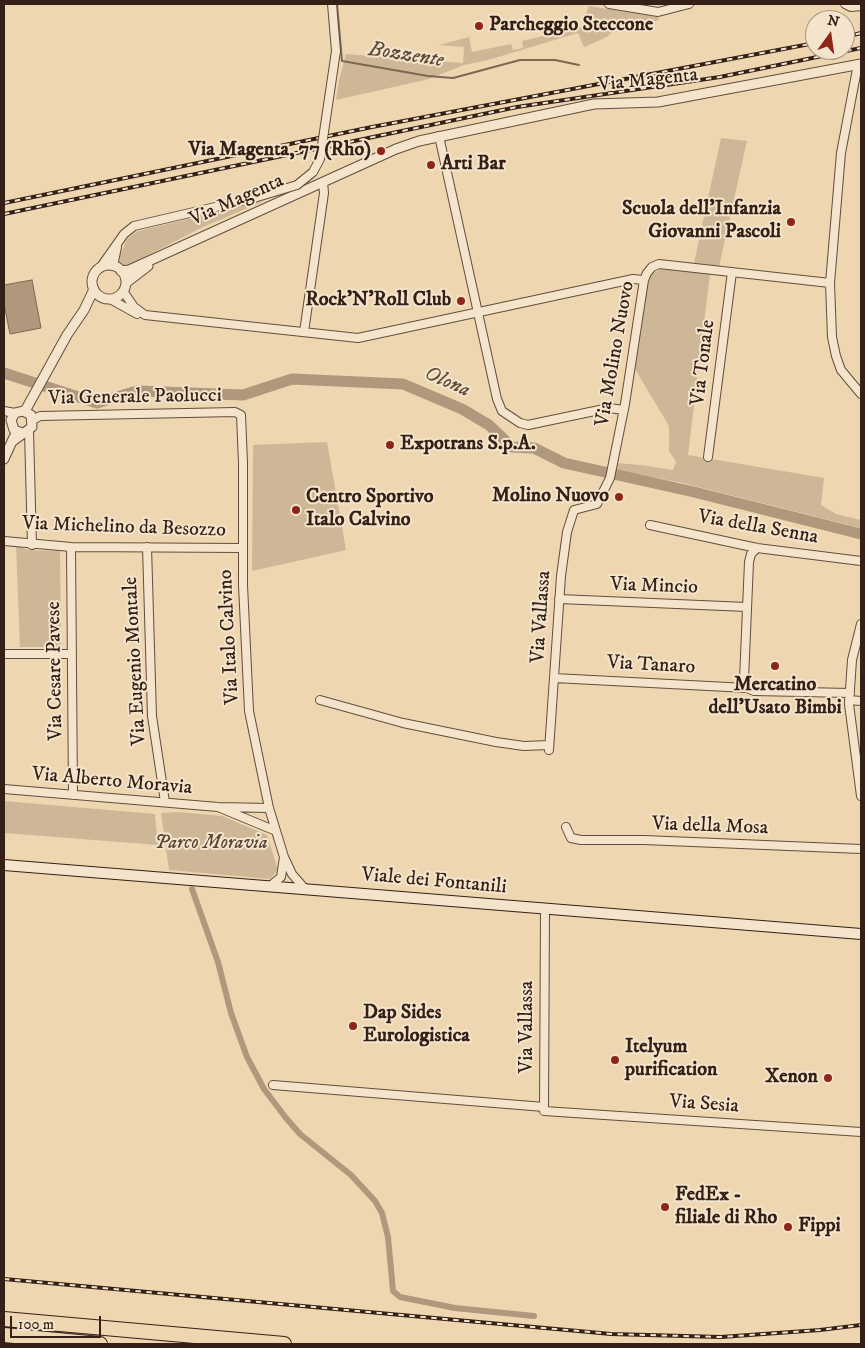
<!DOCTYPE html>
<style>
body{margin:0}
#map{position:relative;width:865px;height:1348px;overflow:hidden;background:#eed6b0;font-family:"IM FELL DW Pica",serif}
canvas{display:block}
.frame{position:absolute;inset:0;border:5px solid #342016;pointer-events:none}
.north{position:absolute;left:805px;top:10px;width:50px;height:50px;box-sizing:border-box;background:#f4e4cc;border:1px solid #a79683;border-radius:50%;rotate:14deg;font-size:14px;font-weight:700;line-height:20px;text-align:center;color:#342016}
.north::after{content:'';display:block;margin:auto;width:18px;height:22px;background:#8f2418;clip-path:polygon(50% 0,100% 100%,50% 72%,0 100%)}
.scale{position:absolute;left:10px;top:1316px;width:91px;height:22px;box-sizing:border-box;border:2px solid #342016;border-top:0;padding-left:6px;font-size:15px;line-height:18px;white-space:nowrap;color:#342016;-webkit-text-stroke:4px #f4e4cc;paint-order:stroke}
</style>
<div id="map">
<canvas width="865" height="1348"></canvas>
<div class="frame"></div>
<div class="north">N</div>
<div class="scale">100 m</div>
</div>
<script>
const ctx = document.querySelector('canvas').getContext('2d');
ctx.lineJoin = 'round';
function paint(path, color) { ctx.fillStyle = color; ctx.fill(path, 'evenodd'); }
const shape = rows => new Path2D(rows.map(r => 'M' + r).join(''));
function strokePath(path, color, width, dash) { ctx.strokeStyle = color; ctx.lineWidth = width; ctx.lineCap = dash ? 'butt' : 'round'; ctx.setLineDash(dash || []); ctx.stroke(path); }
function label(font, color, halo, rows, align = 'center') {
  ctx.font = font + ' "IM FELL DW Pica",serif'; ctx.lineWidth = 4; ctx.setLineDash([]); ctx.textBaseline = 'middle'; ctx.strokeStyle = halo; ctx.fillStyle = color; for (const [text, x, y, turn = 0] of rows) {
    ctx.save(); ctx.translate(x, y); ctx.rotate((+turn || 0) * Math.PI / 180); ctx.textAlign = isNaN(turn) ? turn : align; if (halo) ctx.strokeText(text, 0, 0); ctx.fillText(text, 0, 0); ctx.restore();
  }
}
const green = shape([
 [589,6,658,17,659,20,626,30,617,28,607,37,584,47,578,33,488,60,464,65,429,79,336,100,339,80,346,54,463,63,464,47,439,45,469,37,472,52,511,44,513,50,523,48,522,41,581,27],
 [721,138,747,141,719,267,694,263],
 [264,201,203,227,127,266,119,264,118,260,127,239,138,231],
 [661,269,710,274,688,455,824,478,821,505,836,514,861,520,861,528,683,483,616,470,617,463,641,465,673,470,676,462,669,451,669,426,635,369,649,276],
 [327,442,346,550,252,571,253,445],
 [16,545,28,550,60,551,61,647,20,647],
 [4,801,155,814,158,845,4,833],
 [178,812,222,816,267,835,278,870,270,879,169,870,161,813]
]);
const water = shape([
 [32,280,41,328,10,334,4,304,4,285,32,280]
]);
const stream = shape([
 [337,4,342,61,428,76,453,78,520,60,555,60,579,65]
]);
const canal = shape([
 [192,889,218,962,231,1013,247,1057,264,1089,286,1118,300,1134,351,1175,375,1201,382,1213,388,1237,393,1291,400,1297,455,1308,534,1316]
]);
const river = shape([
 [4,373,97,403,137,391,243,395,292,379,403,384,462,409,489,425,512,447,534,448,564,463,694,492,861,534]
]);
const minor = shape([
 [609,4,658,12,689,4],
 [845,4,851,7,861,6],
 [858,64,841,153,830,283,832,337,836,356,841,370,861,394],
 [439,136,497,399,502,411,520,423,528,425,609,408,624,410],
 [113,266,117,247],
 [100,268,124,234,134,226,254,198],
 [123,291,134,307,145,315,358,338,633,279,644,280],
 [110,299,137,314],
 [304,332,324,193,323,182],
 [4,411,15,413],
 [33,420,40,416,235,412,241,415,243,463,243,585,249,711,269,808,284,857],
 [29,431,32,545],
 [708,457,732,272],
 [650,525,757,548,861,561],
 [4,541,71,547,243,548],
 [71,547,73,795],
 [147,547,152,716,165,802],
 [757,548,751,554,749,562,744,679,747,688,754,691,850,693],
 [559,599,747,607],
 [861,624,852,660,849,704,861,796],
 [4,654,72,654],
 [554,678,747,688],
 [320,700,403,723,496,742,524,746,549,745],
 [849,700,861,701],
 [549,750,561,576,567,532,574,510,597,504,610,478,625,404,644,280,647,273,652,267,659,264,830,283],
 [4,789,218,807,269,808],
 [218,807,276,831],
 [566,827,571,838,581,840,644,840,861,849],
 [269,887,281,877,284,857,292,874,305,889],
 [273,1085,544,1107],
 [544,1111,861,1132],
 [544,1111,545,909]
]);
const tertiary = shape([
 '92 282a17 17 0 1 1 34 0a17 17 0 1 1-34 0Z',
 [121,271,129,270,396,149,419,141,594,104,658,102,861,64],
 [126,283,148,266],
 [25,411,67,335,84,310,94,289],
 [13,441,32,427,31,415,23,411,15,413,11,420,14,430,22,433],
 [4,459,14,437]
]);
const secondary = shape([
 [4,865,861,934]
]);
const motorway = shape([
 [4,1319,284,1344],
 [4,1335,100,1344]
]);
const rail = shape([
 [845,37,861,33],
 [4,203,372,127,815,43],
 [4,214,517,107,720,77,861,48],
 [4,1279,611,1334,721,1337,820,1330,861,1325]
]);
const minorBridge = shape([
 [254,198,297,185,313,172,320,159,336,51,332,4]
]);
const markers = [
 [479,26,5,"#8f2418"],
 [381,151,5,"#8f2418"],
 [431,165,5,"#8f2418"],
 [791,222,5,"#8f2418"],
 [461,301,5,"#8f2418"],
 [390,445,5,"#8f2418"],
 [619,497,5,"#8f2418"],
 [296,510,5,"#8f2418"],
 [775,666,5,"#8f2418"],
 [353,1026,5,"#8f2418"],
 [615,1060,5,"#8f2418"],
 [828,1078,5,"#8f2418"],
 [665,1207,5,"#8f2418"],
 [788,1227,5,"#8f2418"]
];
const poiNames = [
 ["Parcheggio Steccone",489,26],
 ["Via Magenta, 77 (Rho)",371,151,"right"],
 ["Arti Bar",441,165],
 ["Scuola dell'Infanzia",781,210,"right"],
 ["Giovanni Pascoli",781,233,"right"],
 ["Rock'N'Roll Club",451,301,"right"],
 ["Expotrans S.p.A.",400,445],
 ["Molino Nuovo",609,497,"right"],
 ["Centro Sportivo",306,498],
 ["Italo Calvino",306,521],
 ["Mercatino",775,686,"center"],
 ["dell'Usato Bimbi",775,709,"center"],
 ["Dap Sides",363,1014],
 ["Eurologistica",363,1037],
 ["Itelyum",625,1048],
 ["purification",625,1071],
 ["Xenon",818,1078,"right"],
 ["FedEx -",675,1196],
 ["filiale di Rho",675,1219],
 ["Fippi",798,1227]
];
const streetNames = [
 ["Via Magenta",648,81,-6],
 ["Via Magenta",237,201,-24],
 ["Via Molino Nuovo",616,354,-80],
 ["Via Tonale",704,363,-83],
 ["Via Generale Paolucci",135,398,-1],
 ["Via Michelino da Besozzo",124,528,2],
 ["Via della Senna",758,528,10],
 ["Via Mincio",654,587,2],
 ["Via Vallassa",542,617,-86],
 ["Via Italo Calvino",230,637,-93],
 ["Via Eugenio Montale",136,661,-93],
 ["Via Tanaro",651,666,3],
 ["Via Cesare Pavese",56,671,-91],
 ["Via Alberto Moravia",112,782,5],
 ["Via della Mosa",710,827,2],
 ["Viale dei Fontanili",434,882,5],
 ["Via Vallassa",528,1027,-90],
 ["Via Sesia",704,1105,4]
];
const parkNames = [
 ["Parco Moravia",211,844]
];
const waterNames = [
 ["Bozzente",406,56,9],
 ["Olona",447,383,24]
];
paint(green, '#ceb796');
paint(water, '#af987c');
strokePath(water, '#7e6853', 1);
strokePath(stream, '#7e6853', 2);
strokePath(canal, '#af987c', 6);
strokePath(river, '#af987c', 11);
strokePath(minor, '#624e3c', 10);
strokePath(tertiary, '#624e3c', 11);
strokePath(secondary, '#342016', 12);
strokePath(motorway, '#342016', 16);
strokePath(minor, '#f4e4cc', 8);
strokePath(tertiary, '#f4e4cc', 9);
strokePath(secondary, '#f4e4cc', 10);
strokePath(motorway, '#eed6b0', 14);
strokePath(rail, '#342016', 4);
strokePath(rail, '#f4e4cc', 2, [5.5]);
strokePath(minorBridge, '#624e3c', 10, []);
strokePath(minorBridge, '#f4e4cc', 8);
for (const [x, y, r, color] of markers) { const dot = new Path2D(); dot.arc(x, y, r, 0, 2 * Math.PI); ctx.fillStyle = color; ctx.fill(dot); strokePath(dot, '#f4e4cc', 2); }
label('bold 20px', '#342016', '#f4e4cc', poiNames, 'left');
label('20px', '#342016', '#f4e4cc', streetNames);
label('italic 20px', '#5a4636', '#f4e4cc', parkNames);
label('italic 21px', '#5f4a3a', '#f4e4cc', waterNames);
</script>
